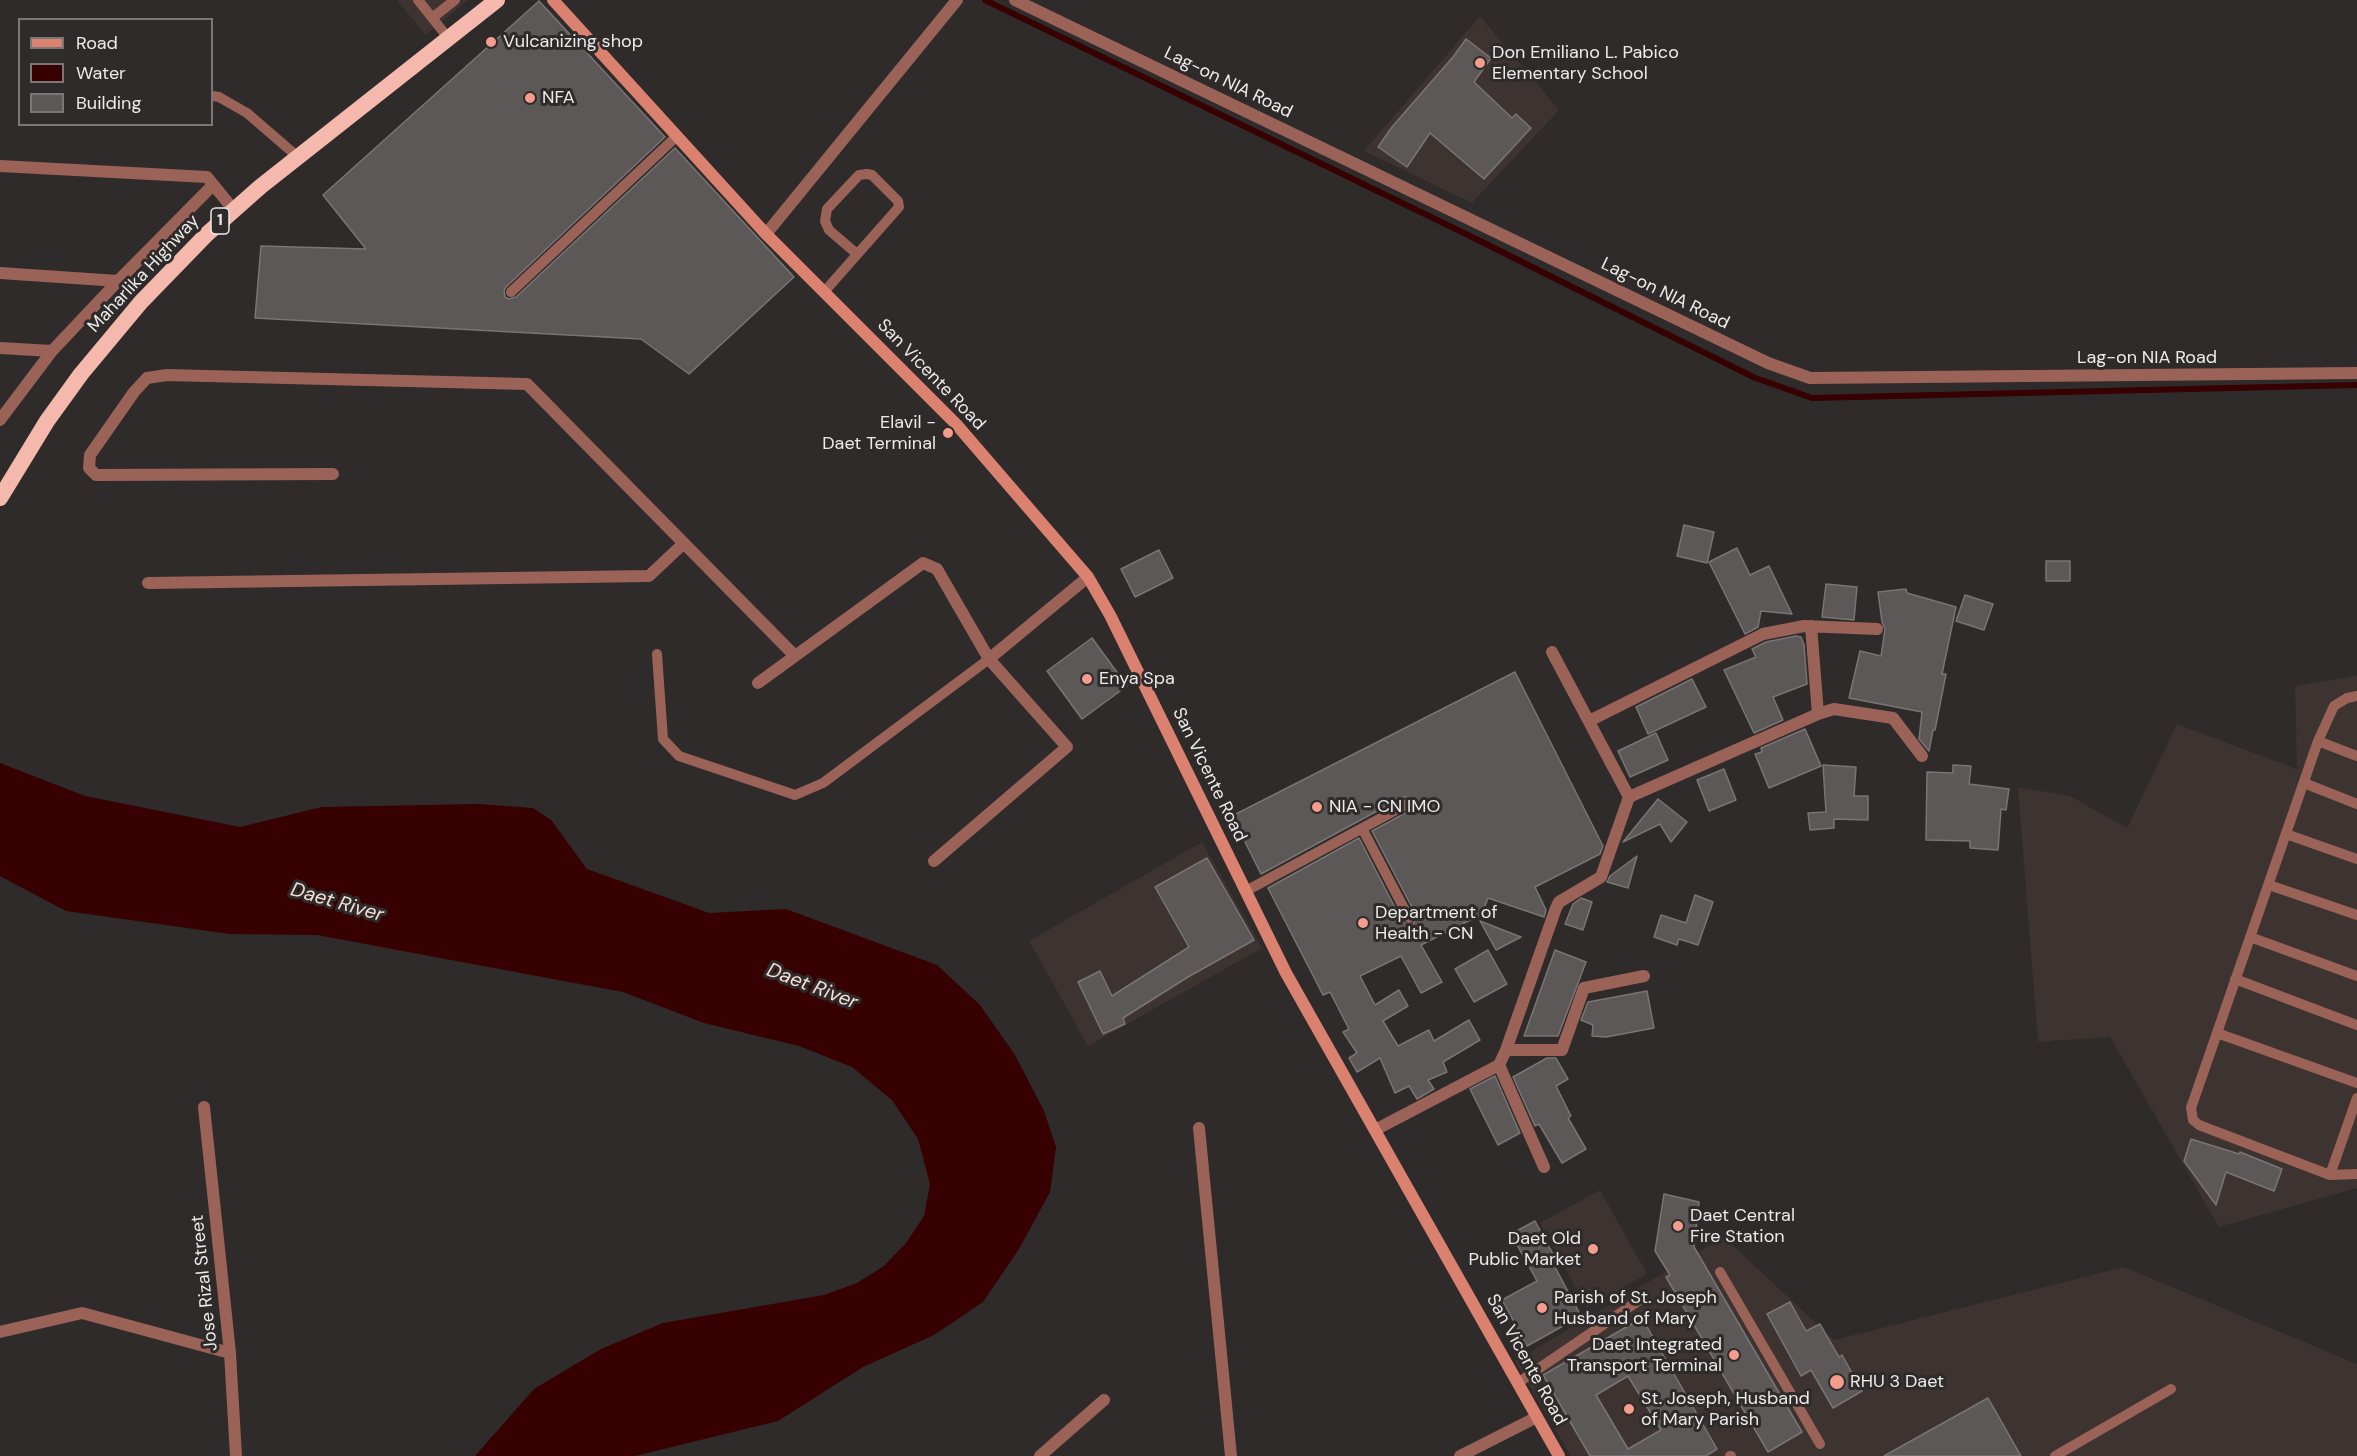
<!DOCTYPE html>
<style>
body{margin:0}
#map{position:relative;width:2357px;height:1456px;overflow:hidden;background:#2e2b2a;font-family:"DM Sans",sans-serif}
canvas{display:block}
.legend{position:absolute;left:18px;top:18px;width:195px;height:108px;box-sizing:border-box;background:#2e2b2a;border:2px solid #7a7777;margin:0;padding:8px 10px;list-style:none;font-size:18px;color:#eceaea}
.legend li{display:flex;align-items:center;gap:12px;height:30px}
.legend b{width:30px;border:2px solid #7a7777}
</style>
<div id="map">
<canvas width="2357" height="1456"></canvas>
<ul class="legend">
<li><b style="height:8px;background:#da8170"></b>Road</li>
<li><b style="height:16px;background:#360100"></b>Water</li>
<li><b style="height:16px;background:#5b5857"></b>Building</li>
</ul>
</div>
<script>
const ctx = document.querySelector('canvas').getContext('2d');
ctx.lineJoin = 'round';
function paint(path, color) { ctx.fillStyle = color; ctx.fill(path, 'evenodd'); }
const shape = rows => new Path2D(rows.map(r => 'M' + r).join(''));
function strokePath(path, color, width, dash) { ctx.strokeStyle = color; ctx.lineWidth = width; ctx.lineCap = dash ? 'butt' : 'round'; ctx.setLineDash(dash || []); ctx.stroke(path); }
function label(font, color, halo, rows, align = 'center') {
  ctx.font = font + ' "DM Sans",sans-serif'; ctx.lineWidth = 6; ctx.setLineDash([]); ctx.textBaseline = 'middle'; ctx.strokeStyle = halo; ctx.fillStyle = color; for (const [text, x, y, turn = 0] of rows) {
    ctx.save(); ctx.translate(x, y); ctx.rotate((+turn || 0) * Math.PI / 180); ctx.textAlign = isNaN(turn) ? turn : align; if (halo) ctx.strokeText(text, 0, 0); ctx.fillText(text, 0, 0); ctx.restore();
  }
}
const built = shape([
 [397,0,468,0,426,35],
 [1480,16,1559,110,1472,203,1364,151],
 [2357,676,2357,1188,2219,1227,2110,1037,2038,1042,2018,787,2070,796,2127,828,2177,724,2297,769,2295,686],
 [1202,842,1262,948,1088,1046,1029,941],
 [1600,1190,1647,1274,1587,1308,1540,1223],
 [1724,1237,1834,1340,2124,1267,2357,1364,2357,1456,1571,1456,1515,1361]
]);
const water = shape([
 [0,763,85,796,240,827,322,807,479,804,533,808,551,820,587,869,709,913,786,909,937,965,980,1005,1015,1055,1044,1111,1056,1147,1050,1192,1019,1249,983,1302,934,1335,863,1367,778,1421,635,1456,475,1456,534,1389,601,1349,663,1323,824,1295,857,1283,884,1266,906,1243,924,1216,930,1184,918,1139,892,1100,852,1067,799,1046,704,1023,623,992,317,935,230,934,66,911,0,876]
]);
const stream = shape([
 [985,0,1474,238,1753,377,1812,398,2357,385]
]);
const building = shape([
 [539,1,665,137,506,287,504,290,505,297,509,299,516,297,675,148,794,277,689,374,641,339,255,318,261,246,366,249,323,195,539,1],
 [1466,39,1491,58,1474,82,1512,118,1516,114,1531,128,1484,179,1430,133,1407,167,1378,147,1392,127,1453,57,1466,39],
 [1684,525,1714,532,1707,563,1677,556,1684,525],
 [1737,548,1750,575,1769,566,1792,614,1761,611,1758,627,1745,634,1709,562,1737,548],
 [1159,550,1173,578,1135,597,1121,569,1159,550],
 [2046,561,2070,561,2070,581,2046,581,2046,561],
 [1826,584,1857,587,1854,620,1822,617,1826,584],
 [1906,589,1907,593,1956,607,1942,674,1946,674,1935,730,1933,730,1929,751,1919,739,1922,712,1849,698,1860,651,1881,656,1885,629,1882,622,1878,592,1906,589],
 [1965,595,1993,604,1984,630,1956,621,1965,595],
 [1796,636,1801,637,1804,645,1807,684,1773,697,1783,720,1754,733,1724,670,1756,657,1752,649,1766,642,1796,636],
 [1092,638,1127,686,1082,719,1047,671,1092,638],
 [1515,672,1603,846,1600,854,1535,887,1546,910,1544,917,1488,898,1482,914,1421,945,1442,982,1421,993,1401,956,1360,976,1375,1005,1399,990,1408,1006,1383,1021,1398,1046,1429,1030,1434,1041,1469,1020,1480,1040,1443,1062,1447,1072,1428,1080,1434,1089,1417,1099,1409,1086,1395,1093,1380,1058,1357,1072,1349,1058,1357,1053,1343,1032,1349,1029,1330,992,1323,995,1268,888,1359,838,1402,921,1408,925,1413,924,1416,919,1416,915,1372,831,1411,810,1414,805,1413,800,1408,797,1403,797,1261,874,1232,816,1515,672],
 [1692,679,1706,707,1648,734,1636,707,1692,679],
 [1805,729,1821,766,1769,788,1755,754,1762,752,1761,748,1805,729],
 [1656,733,1668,760,1630,777,1618,751,1656,733],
 [1823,765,1856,767,1854,796,1868,796,1868,820,1834,819,1834,828,1810,830,1808,813,1826,812,1823,765],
 [1953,765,1971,766,1969,784,2009,789,2006,810,2001,809,1998,850,1970,848,1970,841,1926,840,1927,772,1953,773,1953,765],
 [1724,769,1736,800,1709,811,1697,780,1724,769],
 [1658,799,1687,822,1671,842,1660,824,1623,842,1658,799],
 [1637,856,1628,888,1607,882,1610,876,1637,856],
 [1207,858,1254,940,1188,977,1123,1018,1125,1024,1103,1034,1078,982,1100,971,1112,996,1189,947,1155,887,1207,858],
 [1695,895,1713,902,1698,945,1679,939,1677,945,1654,937,1661,915,1686,923,1695,895],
 [1581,898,1592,902,1583,930,1565,924,1573,904,1581,898],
 [1480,921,1521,937,1496,950,1480,921],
 [1488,950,1507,984,1474,1002,1455,969,1488,950],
 [1555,950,1586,962,1558,1036,1524,1036,1555,950],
 [1647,991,1654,1028,1606,1037,1592,1036,1593,1025,1581,1020,1588,1002,1647,991],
 [1547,1058,1556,1058,1568,1079,1556,1086,1571,1116,1568,1118,1586,1149,1562,1163,1539,1124,1535,1126,1513,1077,1547,1058],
 [1495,1076,1520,1133,1498,1145,1470,1089,1495,1076],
 [2191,1139,2239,1154,2240,1152,2282,1169,2274,1191,2226,1172,2216,1205,2184,1161,2191,1139],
 [1664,1194,1699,1202,1694,1247,1802,1432,1768,1452,1666,1277,1670,1275,1655,1251,1664,1194],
 [1535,1221,1559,1265,1555,1267,1581,1316,1527,1346,1502,1300,1537,1281,1511,1234,1535,1221],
 [1790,1302,1806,1331,1820,1324,1839,1357,1842,1355,1862,1391,1833,1408,1811,1370,1801,1376,1767,1314,1790,1302],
 [1642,1318,1717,1449,1706,1456,1590,1456,1543,1375,1642,1318],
 [1628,1376,1661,1430,1628,1449,1596,1395,1628,1376],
 [1988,1398,2021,1456,1884,1456,1988,1398]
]);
const service = shape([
 [418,0,449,39],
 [432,18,455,0],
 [212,96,219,97,247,113,298,157],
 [511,292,677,136],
 [824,292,899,207,898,201,872,175,867,174,859,175,827,209,825,221,829,230,857,254],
 [657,654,663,739,679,756,795,795,823,783,989,659],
 [2357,696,2347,698,2334,706,2318,741,2191,1108,2193,1120,2199,1125,2330,1175,2357,1174],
 [2318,741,2357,756],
 [2304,783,2357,804],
 [1362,828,1409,918],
 [2286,834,2357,859],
 [2269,885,2357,915],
 [1246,891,1407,804],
 [2250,937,2357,976],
 [2235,979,2357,1025],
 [2217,1033,2357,1083],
 [2330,1175,2357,1098],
 [1720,1272,1820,1444],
 [1519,1382,1644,1297],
 [1730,1456,1731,1456],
 [2055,1456,2171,1389]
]);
const minor = shape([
 [0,166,207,177,233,209],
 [766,234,957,0],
 [0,273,118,281,212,186],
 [0,348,52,351,118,281],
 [0,420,52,351],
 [333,474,96,475,89,468,90,455,134,392,147,378,167,375,527,384,795,656],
 [148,583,649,576,684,543],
 [1811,626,1818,714],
 [1552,652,1629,797],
 [989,659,1088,577],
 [758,683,923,563,937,569,989,659,1067,747,934,861],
 [1589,721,1763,634,1804,626,1877,629],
 [1506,1050,1562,1050,1584,988,1644,976],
 [1499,1065,1544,1167],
 [204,1107,230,1353,236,1456],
 [1199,1128,1231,1456],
 [1375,1130,1499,1065,1506,1050,1556,908,1559,902,1601,877,1629,797,1818,714,1834,709,1893,718,1922,756],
 [0,1332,82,1313,230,1353],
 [1040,1456,1104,1400],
 [1460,1456,1537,1417]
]);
const tertiary = shape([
 [1015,0,1768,363,1810,378,2357,373]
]);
const secondary = shape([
 [553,0,766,234,956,424,1088,577,1110,615,1286,973,1559,1456]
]);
const trunk = shape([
 [0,498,47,421,81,374,141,302,207,234,260,187,497,0]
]);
const markers = [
 [491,42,6,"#f49d8c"],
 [1480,63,6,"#f49d8c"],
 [530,98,6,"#f49d8c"],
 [948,433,6,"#f49d8c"],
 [1087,679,6,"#f49d8c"],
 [1317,807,6,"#f49d8c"],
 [1363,923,6,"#f49d8c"],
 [1678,1226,6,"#f49d8c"],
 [1593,1249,6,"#f49d8c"],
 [1542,1308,6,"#f49d8c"],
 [1734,1355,6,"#f49d8c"],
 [1837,1382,8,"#f49d8c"],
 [1629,1409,6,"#f49d8c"]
];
const shields = [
 [220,221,18]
];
const shieldNames = [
 ["1",220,221]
];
const poiNames = [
 ["Vulcanizing shop",503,42],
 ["Don Emiliano L. Pabico",1492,53],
 ["Elementary School",1492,74],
 ["NFA",542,98],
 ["Elavil -",936,423,"right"],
 ["Daet Terminal",936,444,"right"],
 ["Enya Spa",1099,679],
 ["NIA - CN IMO",1329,807],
 ["Department of",1375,913],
 ["Health - CN",1375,934],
 ["Daet Central",1690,1216],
 ["Fire Station",1690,1237],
 ["Daet Old",1581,1239,"right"],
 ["Public Market",1581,1260,"right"],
 ["Parish of St. Joseph",1554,1298],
 ["Husband of Mary",1554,1319],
 ["Daet Integrated",1722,1345,"right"],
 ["Transport Terminal",1722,1366,"right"],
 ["RHU 3 Daet",1850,1382],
 ["St. Joseph, Husband",1641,1399],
 ["of Mary Parish",1641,1420]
];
const streetNames = [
 ["Lag-on NIA Road",1228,83,26],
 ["Maharlika Highway",144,274,-47],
 ["Lag-on NIA Road",1665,294,26],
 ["Lag-on NIA Road",2147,358],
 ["San Vicente Road",931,375,46],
 ["San Vicente Road",1209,775,64],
 ["Jose Rizal Street",205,1283,-96],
 ["San Vicente Road",1526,1360,61]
];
const waterNames = [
 ["Daet River",337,903,16],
 ["Daet River",812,987,21]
];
paint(built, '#3d3331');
paint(water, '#360100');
strokePath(stream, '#360100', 6);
paint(building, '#5b5857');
strokePath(building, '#797575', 1.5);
strokePath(service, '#9b6358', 10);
strokePath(minor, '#9b6358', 12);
strokePath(tertiary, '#9b6358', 12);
strokePath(secondary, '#da8170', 12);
strokePath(trunk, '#f5b8ac', 16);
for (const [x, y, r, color] of markers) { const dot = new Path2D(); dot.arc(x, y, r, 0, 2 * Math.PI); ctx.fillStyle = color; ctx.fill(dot); strokePath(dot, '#2e2b2a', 2); }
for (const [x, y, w] of shields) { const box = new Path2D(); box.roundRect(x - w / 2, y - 13, w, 26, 4.5); ctx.fillStyle = '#2e2b2a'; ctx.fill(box); strokePath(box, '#eceaea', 1.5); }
label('bold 16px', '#eceaea', null, shieldNames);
label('18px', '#eceaea', '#2e2b2a', poiNames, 'left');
label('18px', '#eceaea', '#2e2b2a', streetNames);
label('italic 20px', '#f6ded9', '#2e2b2a', waterNames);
</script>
